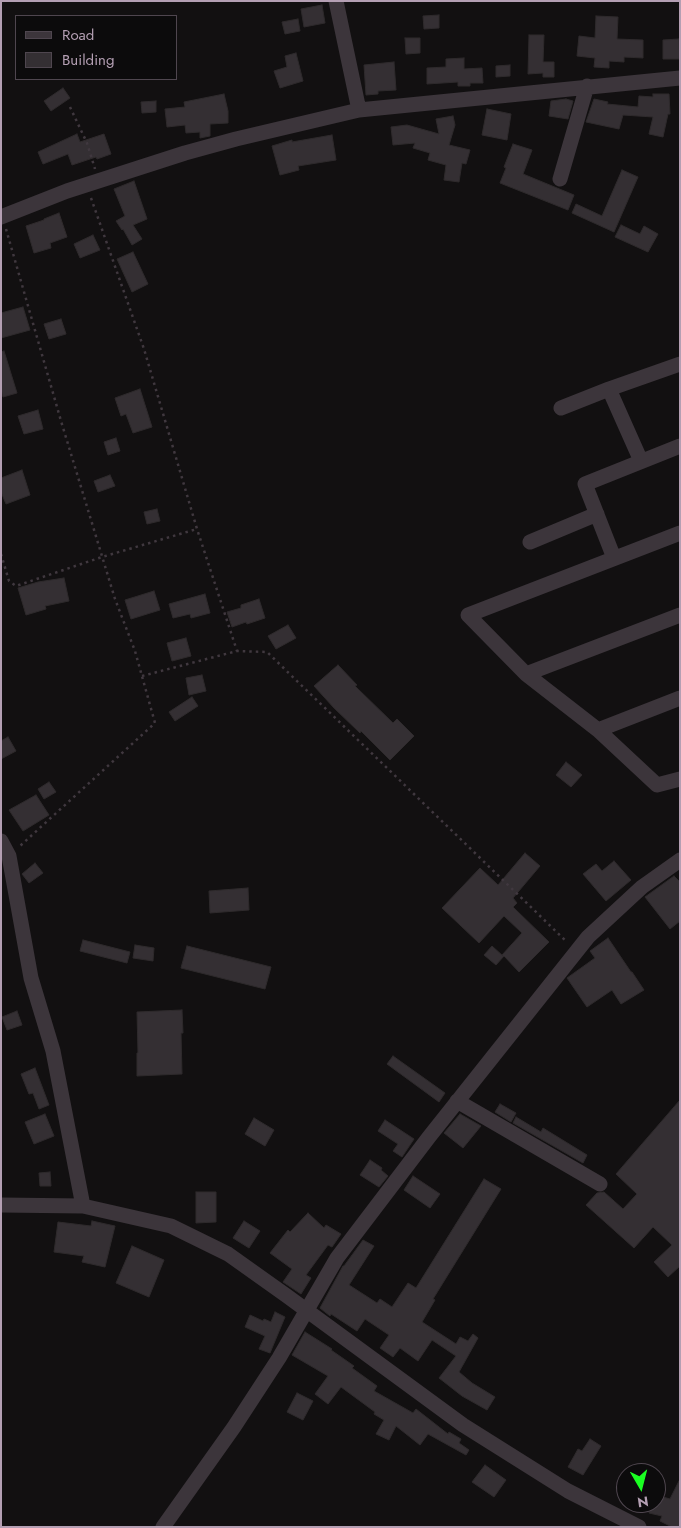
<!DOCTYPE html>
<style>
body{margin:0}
#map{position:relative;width:681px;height:1528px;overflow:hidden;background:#121011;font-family:Jost,sans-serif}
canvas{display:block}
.frame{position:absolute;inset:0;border:2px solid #b49fb3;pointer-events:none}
.legend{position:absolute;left:15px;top:15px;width:162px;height:65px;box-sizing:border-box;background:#0c0b0c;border:1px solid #4f464f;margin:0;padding:6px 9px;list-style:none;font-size:15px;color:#b49fb3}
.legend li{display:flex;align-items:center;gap:10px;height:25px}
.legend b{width:25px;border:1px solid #4f464f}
.north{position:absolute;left:616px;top:1463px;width:50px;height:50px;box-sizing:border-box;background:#0c0b0c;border:1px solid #4f464f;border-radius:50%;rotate:172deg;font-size:14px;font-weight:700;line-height:20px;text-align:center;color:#b49fb3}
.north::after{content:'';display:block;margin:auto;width:18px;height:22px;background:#1aff22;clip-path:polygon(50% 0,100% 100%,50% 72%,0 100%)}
</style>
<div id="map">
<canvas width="681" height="1528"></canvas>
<div class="frame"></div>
<ul class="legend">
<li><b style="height:6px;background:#3c353b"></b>Road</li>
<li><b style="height:14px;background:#342f33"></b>Building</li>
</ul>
<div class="north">N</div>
</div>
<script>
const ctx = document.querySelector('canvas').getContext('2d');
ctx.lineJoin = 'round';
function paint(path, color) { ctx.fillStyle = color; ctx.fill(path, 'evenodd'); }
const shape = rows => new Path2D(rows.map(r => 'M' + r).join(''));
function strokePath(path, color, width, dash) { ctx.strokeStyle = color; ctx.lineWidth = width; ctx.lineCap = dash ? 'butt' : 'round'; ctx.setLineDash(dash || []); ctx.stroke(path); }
const building = shape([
 [322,5,325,23,304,27,301,9,322,5],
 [439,15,439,28,424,29,423,16,439,15],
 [596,16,618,17,617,39,643,40,643,58,624,57,624,62,609,61,609,68,594,67,595,58,577,56,579,36,595,38,596,16],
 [298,19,300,31,285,34,282,22,298,19],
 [529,35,544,35,543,62,554,62,554,77,543,77,543,73,528,74,529,35],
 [405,38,420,38,420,53,406,54,405,38],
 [679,39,680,59,663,59,663,40,679,39],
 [296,53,303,81,280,88,274,71,287,67,285,56,296,53],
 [464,58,464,69,482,68,483,83,470,83,470,86,458,86,458,82,427,84,427,68,446,67,446,59,464,58],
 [394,62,396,90,378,91,378,94,366,95,364,65,394,62],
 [510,65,510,76,496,77,496,66,510,65],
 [63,88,70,98,51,111,44,101,63,88],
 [224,94,228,111,228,123,210,124,210,136,200,138,200,132,186,133,185,125,167,127,165,109,185,107,184,102,224,94],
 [653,94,669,94,670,114,668,114,663,137,649,134,653,117,623,115,619,129,586,122,594,99,608,102,607,104,638,107,639,96,653,97,653,94],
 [566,99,573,101,568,119,549,116,551,101,566,99],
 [156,101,156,112,142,113,141,102,156,101],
 [487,109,511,114,507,140,482,135,487,109],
 [453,116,455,125,449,145,470,150,466,164,462,163,459,182,444,180,446,165,428,160,430,153,413,148,415,143,393,145,391,127,407,125,439,134,436,119,453,116],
 [77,134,80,142,104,134,111,154,97,159,96,157,72,165,68,154,43,164,38,152,77,134],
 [332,135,336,160,298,166,299,170,280,175,272,146,292,140,292,142,332,135],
 [513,144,532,150,523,174,574,195,568,210,500,183,506,168,504,167,513,144],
 [622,170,638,177,614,232,572,213,576,204,602,216,622,170],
 [134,181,147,219,133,225,142,239,132,245,123,229,122,230,116,221,125,216,114,189,134,181],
 [59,213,67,237,50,243,51,248,34,253,26,226,44,220,44,219,59,213],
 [621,225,640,234,644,226,658,234,648,252,615,237,621,225],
 [93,235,100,250,80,258,74,244,93,235],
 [133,252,148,284,132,292,117,259,133,252],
 [23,307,30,330,1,338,1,313,23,307],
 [61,319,66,334,49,339,44,324,61,319],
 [4,351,17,393,3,397,1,390,1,352,4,351],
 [140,389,152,427,133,433,126,414,121,416,115,398,140,389],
 [38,410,43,429,24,434,18,416,38,410],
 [116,438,120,451,108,455,104,442,116,438],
 [22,470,30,495,6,504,1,492,1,478,22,470],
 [110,475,115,486,98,492,94,481,110,475],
 [157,509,160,521,147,524,144,512,157,509],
 [64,578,69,601,45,606,46,609,26,615,18,588,38,582,64,578],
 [154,591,160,610,131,619,125,600,154,591],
 [205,594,210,613,191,618,190,614,173,618,169,604,205,594],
 [259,599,265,618,247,624,246,622,232,627,227,612,241,608,241,605,259,599],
 [288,625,296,638,276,649,268,636,288,625],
 [186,638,191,656,172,661,167,643,186,638],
 [338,665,357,685,355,686,393,723,397,719,414,736,390,760,361,731,360,733,334,708,314,686,338,665],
 [202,675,206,691,189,695,186,678,202,675],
 [192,697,198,706,175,721,169,712,192,697],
 [8,737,16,751,1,759,1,741,8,737],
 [566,762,582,775,571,787,556,775,566,762],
 [49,782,56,792,44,799,38,789,49,782],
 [36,795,49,815,23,831,9,810,36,795],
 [525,853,540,866,513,898,517,903,513,907,549,942,519,972,504,956,496,965,484,955,492,946,503,956,502,955,522,933,504,916,479,943,442,908,480,868,498,885,525,853],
 [614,861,631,880,606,901,583,874,596,864,602,871,614,861],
 [35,863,43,873,29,883,22,874,35,863],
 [674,876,680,882,680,921,670,929,645,897,674,876],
 [248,888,249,910,210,913,209,891,248,888],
 [608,938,631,972,632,972,644,990,621,1004,612,990,587,1007,567,978,595,958,590,951,608,938],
 [83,940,130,952,127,963,80,951,83,940],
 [135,945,154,948,153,961,133,958,135,945],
 [187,946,271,967,265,989,181,968,187,946],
 [182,1010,183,1033,181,1033,182,1074,137,1076,137,1053,138,1053,137,1012,182,1010],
 [17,1011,22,1025,7,1030,2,1017,17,1011],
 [393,1056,445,1093,439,1102,387,1064,393,1056],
 [35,1068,49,1105,39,1109,33,1093,29,1094,21,1074,35,1068],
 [680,1100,680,1266,668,1277,654,1262,672,1245,653,1227,634,1248,586,1205,597,1193,604,1192,623,1209,637,1194,616,1174,680,1100],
 [500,1104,516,1113,511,1122,495,1112,500,1104],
 [45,1114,54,1136,34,1144,25,1122,45,1114],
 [460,1114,481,1126,463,1148,444,1133,460,1114],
 [516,1117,541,1132,543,1128,587,1155,583,1163,513,1123,516,1117],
 [254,1118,274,1130,265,1146,245,1134,254,1118],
 [385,1120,414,1139,402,1157,393,1151,398,1144,378,1131,385,1120],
 [370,1160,382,1168,381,1170,388,1176,379,1187,360,1175,370,1160],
 [50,1172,51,1186,40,1186,39,1173,50,1172],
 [413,1176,440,1194,430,1208,404,1190,413,1176],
 [484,1179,501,1189,433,1299,435,1300,422,1322,456,1344,460,1337,468,1341,473,1334,478,1338,459,1372,472,1383,495,1397,487,1410,462,1396,439,1378,456,1356,432,1340,418,1361,400,1348,393,1357,380,1348,389,1335,365,1319,357,1331,331,1314,330,1316,320,1308,343,1266,344,1266,363,1240,374,1246,349,1285,377,1303,380,1299,392,1307,408,1283,416,1288,484,1179],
 [196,1192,216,1192,216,1222,196,1223,196,1192],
 [308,1213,324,1228,326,1225,341,1234,332,1247,328,1245,306,1275,311,1278,301,1294,283,1282,292,1269,270,1253,288,1230,290,1232,308,1213],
 [92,1221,115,1226,105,1267,82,1262,84,1256,54,1252,58,1222,91,1226,92,1221],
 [244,1221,260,1231,249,1248,233,1238,244,1221],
 [132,1246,164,1260,149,1297,116,1283,132,1246],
 [275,1312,285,1317,270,1353,259,1349,265,1336,245,1327,250,1315,263,1321,264,1319,271,1322,275,1312],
 [305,1332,332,1349,331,1350,354,1366,352,1368,377,1386,374,1391,413,1413,416,1409,448,1434,449,1432,461,1439,459,1443,469,1450,466,1455,428,1434,420,1445,396,1426,389,1440,376,1434,384,1420,374,1414,375,1412,341,1387,328,1404,315,1394,328,1376,292,1355,305,1332],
 [297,1393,313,1401,303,1420,287,1412,297,1393],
 [590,1439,601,1446,583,1475,568,1467,578,1449,582,1451,590,1439],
 [485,1465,506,1480,494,1497,472,1482,485,1465],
 [680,1479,680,1527,672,1527,660,1521,662,1516,649,1513,651,1503,656,1503,656,1495,670,1499,680,1479]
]);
const path = shape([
 [70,107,87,143,95,169],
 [91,198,144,349,197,529,237,651],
 [6,229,61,421,115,599,135,651,155,723,20,846],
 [1,554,9,581,16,586,102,557,197,529],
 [142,676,237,651,267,652,567,942]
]);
const minor = shape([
 [336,1,359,110],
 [560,179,587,86],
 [1,217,67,191,185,153,236,139,359,110,680,78],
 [609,389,680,364],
 [561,408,609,389,641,461],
 [530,542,597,514],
 [614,558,585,484,680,446],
 [526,674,468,615,680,533],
 [680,698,598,730,657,785,680,779],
 [598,730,526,674,680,615],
 [1,841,9,856,31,978,53,1051,83,1206],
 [457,1101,600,1184],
 [1,1205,83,1206,171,1226,228,1254,287,1296,463,1425,568,1491,639,1527],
 [163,1527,234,1427,279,1358,337,1258,429,1137,588,937,642,887,680,860]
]);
paint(building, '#342f33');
strokePath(building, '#2e2a2c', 1);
strokePath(path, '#40383f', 2.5, [2.5, 4]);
strokePath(minor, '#3c353b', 15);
</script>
